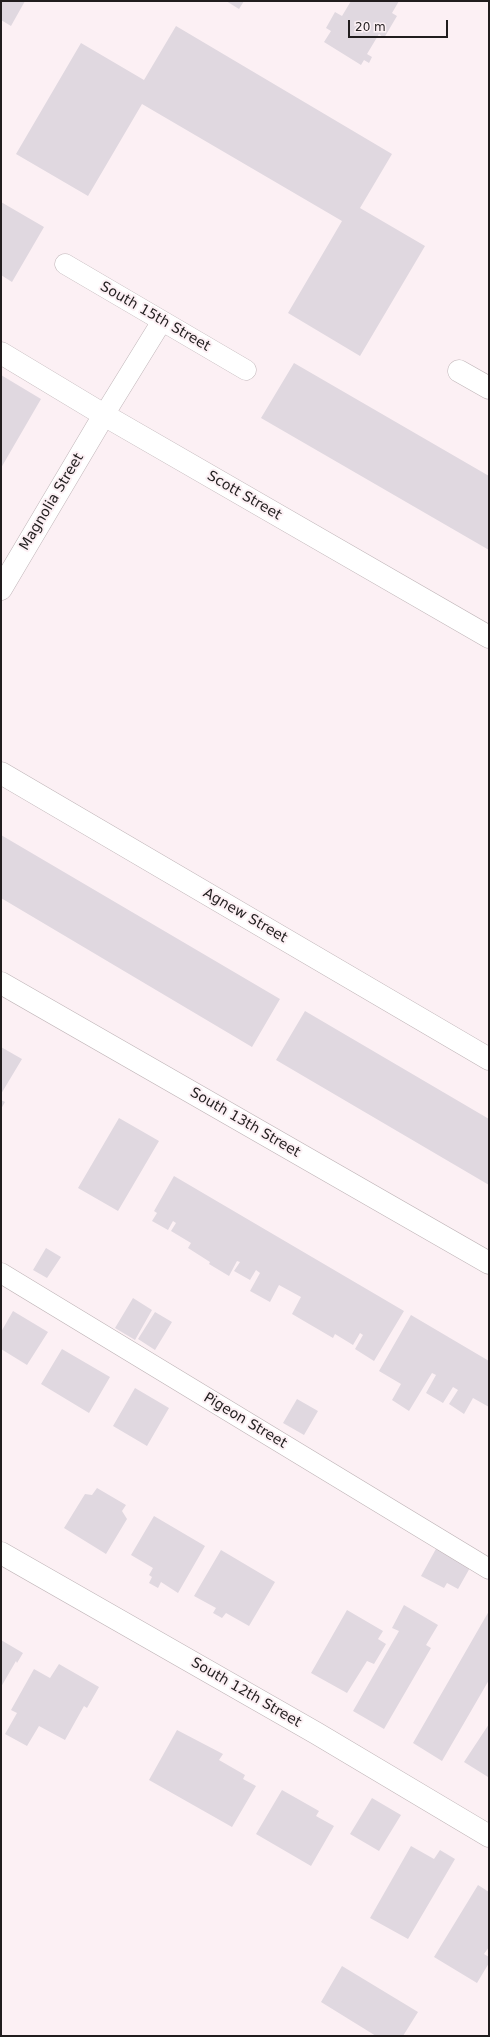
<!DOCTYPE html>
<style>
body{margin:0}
#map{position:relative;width:490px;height:2037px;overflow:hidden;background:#fcf0f4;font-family:"DejaVu Sans",sans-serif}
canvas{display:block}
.frame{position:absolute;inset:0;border:2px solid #211d1e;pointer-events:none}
.scale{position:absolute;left:348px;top:20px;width:100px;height:18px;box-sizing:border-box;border:2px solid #211d1e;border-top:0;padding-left:5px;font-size:12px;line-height:14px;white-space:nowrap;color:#211d1e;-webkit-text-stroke:3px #fcf0f4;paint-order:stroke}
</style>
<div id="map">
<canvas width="490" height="2037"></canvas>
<div class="frame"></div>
<div class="scale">20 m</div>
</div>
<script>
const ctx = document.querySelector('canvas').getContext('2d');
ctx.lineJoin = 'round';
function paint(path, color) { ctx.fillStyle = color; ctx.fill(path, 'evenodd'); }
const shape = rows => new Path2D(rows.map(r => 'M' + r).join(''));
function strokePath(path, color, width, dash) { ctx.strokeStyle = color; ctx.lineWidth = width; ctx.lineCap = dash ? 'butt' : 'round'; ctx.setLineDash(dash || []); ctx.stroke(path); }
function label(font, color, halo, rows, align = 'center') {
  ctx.font = font + ' "DejaVu Sans",sans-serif'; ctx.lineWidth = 4; ctx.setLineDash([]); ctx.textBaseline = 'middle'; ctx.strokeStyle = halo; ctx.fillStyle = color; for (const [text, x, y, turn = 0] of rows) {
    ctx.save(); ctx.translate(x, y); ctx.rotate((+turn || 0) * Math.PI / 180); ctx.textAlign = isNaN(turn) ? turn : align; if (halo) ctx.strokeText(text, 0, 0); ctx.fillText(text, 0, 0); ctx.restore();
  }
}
const building = shape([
 [1,1,25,1,11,26,1,20],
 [226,1,244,1,239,9],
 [351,1,399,1,392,13,397,16,384,38,379,34,367,54,372,57,369,63,364,60,361,65,324,42,331,31,326,28,335,12,342,16],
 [176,26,392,154,360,208,425,246,360,356,288,313,342,221,142,104,88,196,16,154,81,43,144,80],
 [1,202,44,227,12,282,1,275],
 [294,363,489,476,489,550,261,418],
 [1,375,41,399,1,468],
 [1,835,280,999,252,1047,1,898],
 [305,1011,489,1119,489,1185,276,1060],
 [1,1047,22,1059,1,1094],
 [1,1100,5,1102,1,1109],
 [119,1118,159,1141,118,1211,78,1188],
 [174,1176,404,1311,374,1361,355,1349,363,1335,360,1333,353,1345,335,1334,333,1338,292,1314,301,1297,279,1285,270,1302,250,1291,260,1273,256,1270,250,1280,234,1271,240,1262,237,1261,229,1276,209,1264,210,1262,188,1248,191,1243,171,1231,176,1223,173,1221,168,1230,152,1221,157,1213,154,1211],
 [46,1248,61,1257,47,1278,33,1270],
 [133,1298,152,1310,135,1340,115,1328],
 [13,1311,48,1332,27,1365,1,1349,1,1332],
 [155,1312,172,1322,155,1350,138,1339],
 [411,1315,489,1361,489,1407,473,1398,464,1414,449,1404,458,1390,453,1387,443,1403,426,1393,436,1375,432,1373,409,1411,392,1400,401,1384,379,1371],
 [62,1349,110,1377,89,1413,41,1384],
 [135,1388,169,1408,147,1446,113,1426],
 [297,1399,318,1411,304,1435,283,1423],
 [97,1488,126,1505,122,1511,127,1519,106,1554,64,1528,85,1494,92,1495],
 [154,1516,205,1546,178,1593,161,1582,158,1588,149,1583,152,1577,149,1575,153,1568,131,1555],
 [437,1547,471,1566,458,1589,447,1583,444,1588,421,1576],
 [221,1550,275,1582,249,1626,226,1613,222,1618,213,1613,216,1608,194,1596],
 [404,1605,438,1625,426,1645,431,1648,384,1729,353,1711,399,1631,392,1628],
 [347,1610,383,1631,378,1639,386,1644,374,1664,367,1661,347,1693,311,1673],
 [489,1611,489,1680,442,1761,413,1743],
 [1,1640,23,1653,17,1663,16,1661,1,1687],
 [59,1664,99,1687,87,1708,84,1706,65,1740,39,1726,27,1746,5,1734,17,1713,11,1710,34,1669,50,1678],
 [489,1724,489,1775,488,1777,464,1762],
 [177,1730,223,1754,219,1760,245,1775,243,1779,256,1786,232,1827,149,1780],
 [282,1790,319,1811,316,1816,334,1826,311,1866,256,1834],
 [372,1798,401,1815,379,1851,350,1834],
 [411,1846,434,1859,440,1850,455,1859,408,1939,370,1918],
 [478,1885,489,1892,489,1947,484,1954,489,1957,489,1963,477,1983,434,1957],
 [342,1966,418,2012,403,2036,376,2036,321,2002]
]);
const service = shape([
 [65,264,246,370],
 [104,415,162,321],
 [1,1273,489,1569]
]);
const minor = shape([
 [1,353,104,415,489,637],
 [459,371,489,388],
 [1,589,104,415],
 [1,773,489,1059],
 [1,1553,316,1733,489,1836]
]);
const tertiary = shape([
 [1,983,489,1263]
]);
const streetNames = [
 ["South 15th Street",155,317,30],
 ["Scott Street",244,496,30],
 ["Magnolia Street",52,502,-59],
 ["Agnew Street",245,916,30],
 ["South 13th Street",245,1123,30],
 ["Pigeon Street",245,1421,31],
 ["South 12th Street",246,1693,30]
];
paint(building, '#e0d8e0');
strokePath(service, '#bfb4b7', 21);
strokePath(minor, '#bfb4b7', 23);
strokePath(tertiary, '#bfb4b7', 23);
strokePath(service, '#fff', 20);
strokePath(minor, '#fff', 22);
strokePath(tertiary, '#fff', 22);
label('14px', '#211d1e', '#fcf0f4', streetNames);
</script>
